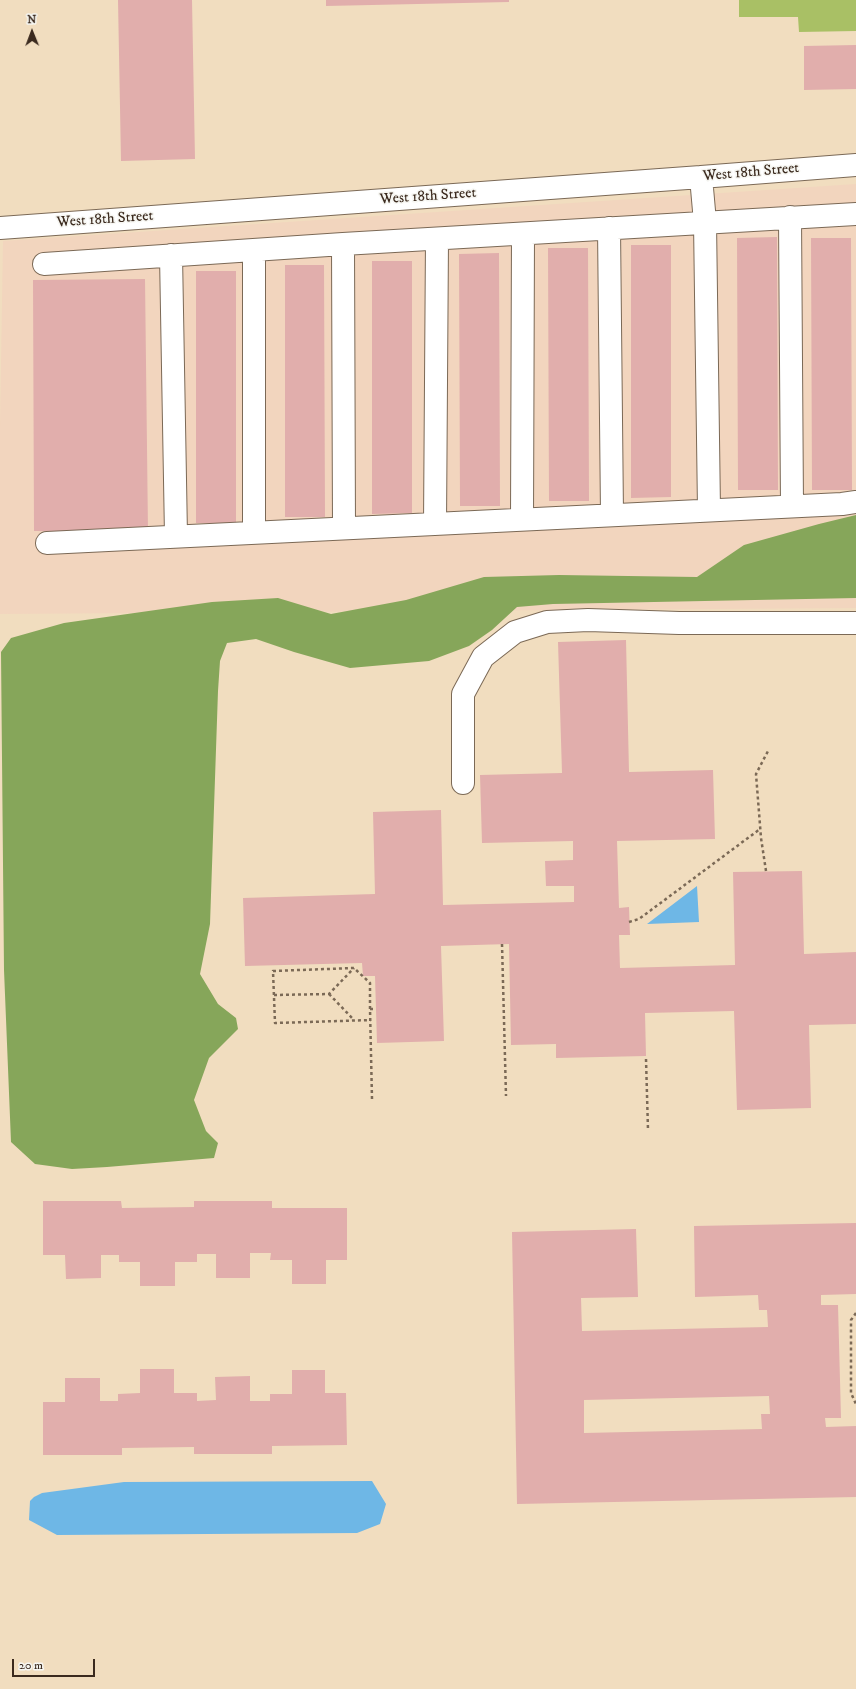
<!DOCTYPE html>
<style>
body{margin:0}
#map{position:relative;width:856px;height:1689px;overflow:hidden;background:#f1ddbf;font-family:"IM FELL DW Pica",serif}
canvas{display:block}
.north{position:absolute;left:12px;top:12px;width:40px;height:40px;-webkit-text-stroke:3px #f6f6f2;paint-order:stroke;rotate:359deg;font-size:11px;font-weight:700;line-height:16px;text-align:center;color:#3b2a1e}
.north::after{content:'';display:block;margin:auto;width:14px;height:18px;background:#3b2a1e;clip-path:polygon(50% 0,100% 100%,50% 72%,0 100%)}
.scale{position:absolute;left:12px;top:1659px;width:83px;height:18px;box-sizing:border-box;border:2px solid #3b2a1e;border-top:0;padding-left:5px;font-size:12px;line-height:14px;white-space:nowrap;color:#3b2a1e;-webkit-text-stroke:3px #f6f6f2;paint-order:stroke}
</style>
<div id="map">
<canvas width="856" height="1689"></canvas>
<div class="north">N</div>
<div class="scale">20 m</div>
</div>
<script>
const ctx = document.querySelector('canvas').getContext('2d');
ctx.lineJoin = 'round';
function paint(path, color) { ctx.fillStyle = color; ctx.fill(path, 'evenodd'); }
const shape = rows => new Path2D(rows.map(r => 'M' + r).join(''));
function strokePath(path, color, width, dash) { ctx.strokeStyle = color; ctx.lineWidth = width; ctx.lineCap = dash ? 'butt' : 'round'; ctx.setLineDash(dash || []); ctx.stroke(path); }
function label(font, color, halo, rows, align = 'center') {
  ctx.font = font + ' "IM FELL DW Pica",serif'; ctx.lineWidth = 3; ctx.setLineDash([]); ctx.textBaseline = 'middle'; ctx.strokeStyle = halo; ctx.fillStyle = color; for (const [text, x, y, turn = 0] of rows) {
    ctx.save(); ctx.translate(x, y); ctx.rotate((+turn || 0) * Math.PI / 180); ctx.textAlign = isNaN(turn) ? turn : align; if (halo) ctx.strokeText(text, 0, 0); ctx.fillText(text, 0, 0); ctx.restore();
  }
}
const built = shape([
 [856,184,856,608,0,614,0,427,3,241]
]);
const green = shape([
 [739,0,856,0,856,31,799,32,798,17,739,17]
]);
const forest = shape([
 [856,515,856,598,553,604,517,607,492,630,469,646,429,661,350,668,294,652,256,639,227,643,220,661,218,691,210,924,200,974,218,1004,236,1018,238,1029,209,1058,194,1100,206,1131,218,1143,214,1158,107,1167,72,1169,35,1164,11,1142,4,970,1,652,11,638,64,623,212,602,278,598,331,614,406,600,484,577,559,575,697,577,744,545,819,524]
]);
const water = shape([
 [697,886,699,922,647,924],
 [372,1481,386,1504,380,1524,357,1533,57,1535,29,1520,30,1501,34,1497,42,1493,124,1482]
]);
const building = shape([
 [118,0,192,0,195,159,121,161],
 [326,0,509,0,509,2,326,6],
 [856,45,856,89,804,90,804,46],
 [777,237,778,490,738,490,737,238],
 [811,238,851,238,852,490,812,490],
 [631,245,671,245,671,497,631,498],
 [548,248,588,248,589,501,549,501],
 [499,253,500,506,460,506,459,254],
 [372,261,412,261,412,513,372,514],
 [285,265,324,265,325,517,285,517],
 [196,271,236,271,236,523,196,523],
 [145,279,148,532,34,531,33,280],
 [626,640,629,772,713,770,715,839,617,841,619,908,629,907,630,935,619,935,620,968,735,965,733,872,802,871,804,954,856,952,856,1024,809,1025,811,1108,737,1110,734,1011,645,1013,646,1056,556,1058,556,1044,511,1045,509,944,441,946,444,1041,377,1043,375,976,363,976,362,963,245,966,243,898,375,894,373,812,441,810,443,905,574,902,574,886,546,886,545,861,573,860,573,841,482,843,480,775,562,773,558,642],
 [43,1201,121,1201,122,1208,194,1207,194,1201,272,1201,272,1208,347,1208,347,1260,326,1260,326,1284,292,1284,292,1260,270,1260,271,1253,250,1253,250,1278,216,1278,216,1254,197,1254,197,1262,175,1262,175,1286,140,1286,140,1262,119,1262,119,1255,101,1255,101,1278,66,1279,65,1255,43,1255],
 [856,1223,856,1294,821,1295,821,1305,838,1305,841,1418,825,1418,826,1427,856,1426,856,1497,517,1504,512,1232,636,1229,638,1297,581,1298,582,1331,768,1327,767,1310,759,1310,758,1295,695,1297,694,1226],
 [769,1396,770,1414,761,1414,762,1429,584,1433,584,1400],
 [140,1369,174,1369,174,1393,197,1393,197,1401,216,1400,215,1377,250,1376,250,1401,270,1401,270,1394,292,1394,292,1370,325,1370,325,1393,346,1393,347,1445,272,1446,272,1454,194,1454,194,1447,122,1448,122,1455,43,1455,43,1402,65,1402,65,1378,100,1378,100,1401,118,1401,118,1394,140,1393]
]);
const path = shape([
 [766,871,761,838,756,774,768,751],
 [629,922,639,919,760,829],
 [502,944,506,1096],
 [329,994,354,1020],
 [274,995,329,994,354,968],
 [370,1009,370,983,354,968,273,971,275,1023,371,1020],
 [646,1059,648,1130],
 [372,1099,370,1009,376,1009],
 [856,1313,851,1320,851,1393,856,1404]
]);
const minor = shape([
 [701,177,705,222,709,510],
 [790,217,792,506],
 [0,228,701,177,856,165],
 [609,228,612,515],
 [343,244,344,528],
 [171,255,176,536],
 [44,264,343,244,856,214],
 [522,519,523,234],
 [435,524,437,239],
 [254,533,254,250],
 [47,543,842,504,856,502],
 [463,783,463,694,483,657,515,632,547,622,588,620,679,623,856,623]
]);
const streetNames = [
 ["West 18th Street",751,173,-5],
 ["West 18th Street",428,197,-4],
 ["West 18th Street",105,220,-4]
];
paint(built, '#f2d5be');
paint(green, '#a9c065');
paint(forest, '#86a65a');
paint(water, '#6eb7e6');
paint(building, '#e1aeac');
strokePath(minor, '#7b6956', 24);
strokePath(path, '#7b6956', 2.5, [3, 3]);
strokePath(minor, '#fff', 22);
label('15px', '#3b2a1e', '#f6f6f2', streetNames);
</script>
